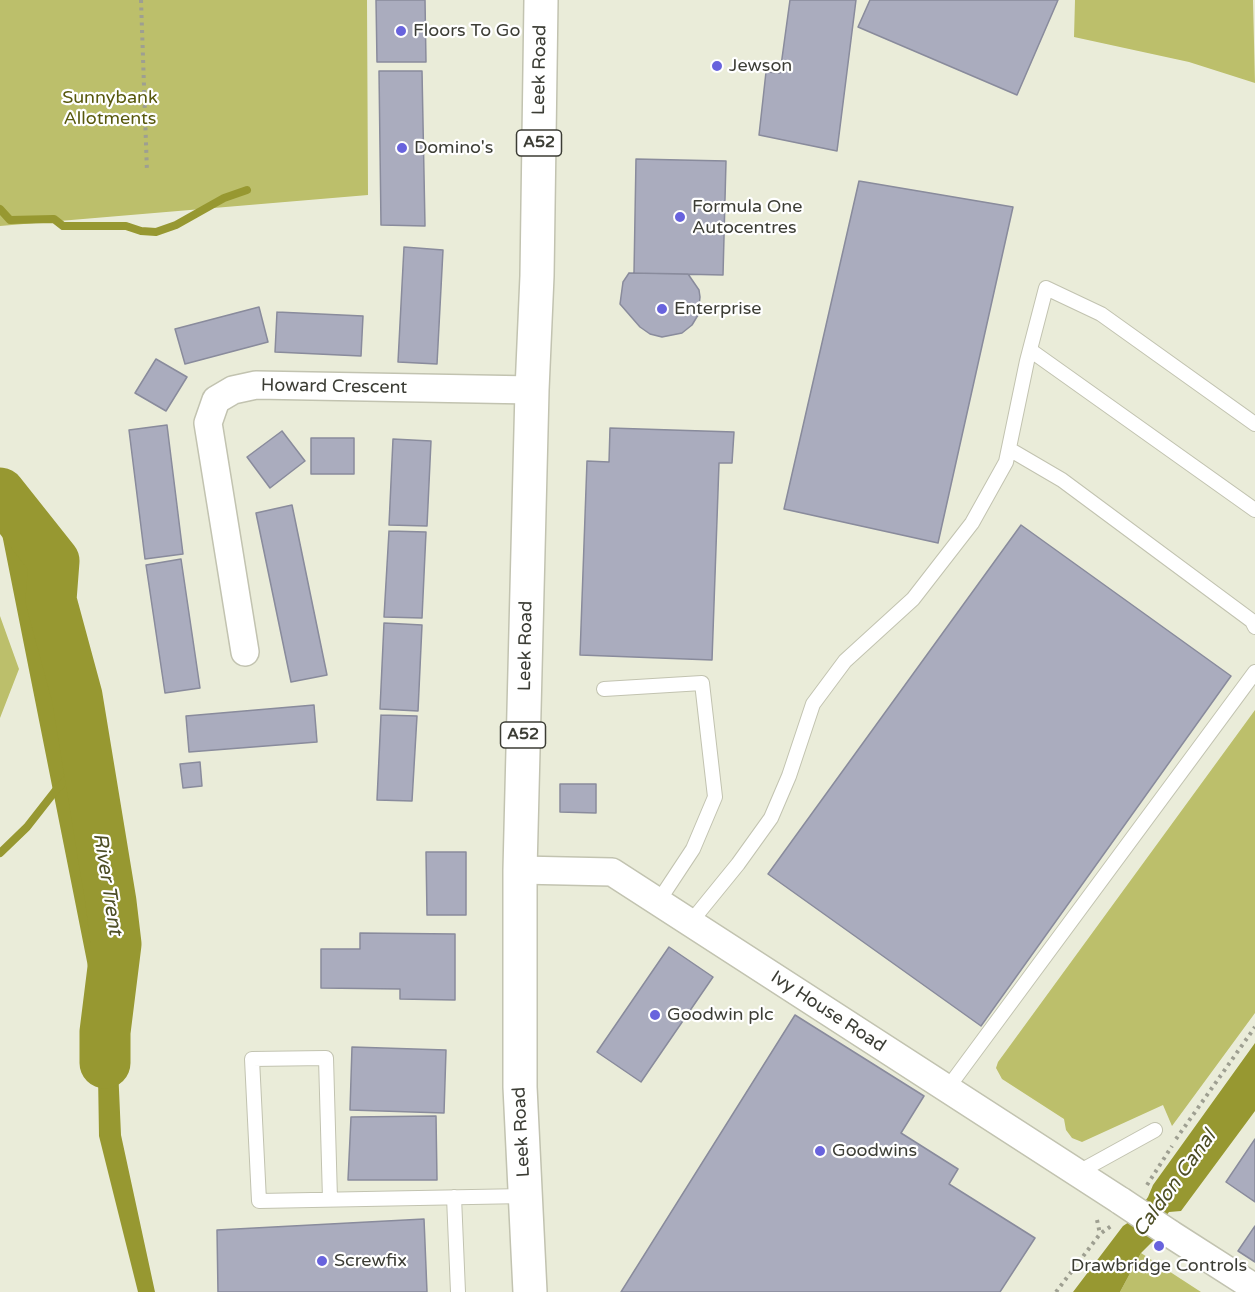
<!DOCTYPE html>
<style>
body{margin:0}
canvas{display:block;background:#eaecd9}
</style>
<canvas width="1255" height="1292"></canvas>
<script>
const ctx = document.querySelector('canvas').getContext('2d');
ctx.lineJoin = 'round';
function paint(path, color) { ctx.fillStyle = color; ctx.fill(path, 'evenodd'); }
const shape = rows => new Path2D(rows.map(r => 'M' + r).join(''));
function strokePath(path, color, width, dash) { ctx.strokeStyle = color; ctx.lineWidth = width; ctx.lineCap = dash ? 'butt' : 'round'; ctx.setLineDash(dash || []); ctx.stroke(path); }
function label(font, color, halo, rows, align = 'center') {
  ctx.font = font + ' "Varela Round",sans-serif'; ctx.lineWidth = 4.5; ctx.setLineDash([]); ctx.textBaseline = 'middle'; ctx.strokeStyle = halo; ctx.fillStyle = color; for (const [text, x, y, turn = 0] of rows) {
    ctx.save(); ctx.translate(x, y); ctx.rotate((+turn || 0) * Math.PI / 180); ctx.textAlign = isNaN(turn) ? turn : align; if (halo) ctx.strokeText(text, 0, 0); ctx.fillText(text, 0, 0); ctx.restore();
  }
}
const green = shape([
 [0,0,367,0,368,195,0,226],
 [1075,0,1253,0,1255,83,1189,62,1074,37],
 [0,616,19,669,0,718],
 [1255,710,1255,1013,1172,1126,1163,1105,1082,1142,1072,1138,1066,1130,1064,1119,1002,1079,996,1068,998,1062],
 [1141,1253,1201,1292,1120,1292]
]);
const water = shape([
 [0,473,18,506,116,1023,121,1135,155,1292,138,1292,99,1136,97,1012,0,524],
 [1255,1043,1255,1111,1181,1211,1169,1212,1152,1234,1155,1239,1141,1253,1120,1292,1073,1292,1123,1226,1132,1220,1148,1197,1153,1185]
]);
const stream = shape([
 [0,209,10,220,54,219,63,226,126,226,141,231,156,232,176,225,224,198,247,190],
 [0,853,27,827,56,790,87,760]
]);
const river = shape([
 [0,493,54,561,51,600,77,696,111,902,116,944,105,1032,105,1063]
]);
const building = shape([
 [376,0,425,0,426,62,377,62,376,0],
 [790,0,856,0,837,151,759,135,766,72,780,73,790,0],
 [870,0,1058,0,1017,95,858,27,870,0],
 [379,71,422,71,425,226,381,225,379,71],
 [636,159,726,161,723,275,634,273,636,159],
 [859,181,1013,207,938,543,784,509,859,181],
 [404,247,443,250,437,364,398,362,404,247],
 [629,273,688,274,699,290,700,297,698,315,692,325,682,333,662,337,650,334,640,327,620,304,623,282,629,273],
 [259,307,268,342,185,364,175,329,259,307],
 [277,312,363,316,361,356,275,352,277,312],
 [156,359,187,377,166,411,135,393,156,359],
 [167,425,183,554,145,559,129,430,167,425],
 [610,428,734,432,732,463,719,463,712,660,580,655,587,461,609,462,610,428],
 [282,431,305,461,270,488,247,457,282,431],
 [311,438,354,438,354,474,311,474,311,438],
 [393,439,431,441,427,526,389,525,393,439],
 [292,505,327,675,291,682,256,513,292,505],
 [1021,525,1231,676,981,1026,768,874,1021,525],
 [389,531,426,532,422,618,384,617,389,531],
 [181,559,200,688,165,693,146,565,181,559],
 [384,623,422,625,418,711,380,709,384,623],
 [314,705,317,742,189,752,186,716,314,705],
 [381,715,417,716,412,801,377,800,381,715],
 [200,762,202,786,183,788,180,764,200,762],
 [560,784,596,784,596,813,560,812,560,784],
 [426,852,466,852,466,915,427,915,426,852],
 [360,933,455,934,455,1000,400,999,400,989,321,988,321,949,360,949,360,933],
 [669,947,713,977,641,1082,597,1052,669,947],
 [795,1015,924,1096,901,1133,958,1169,949,1184,1035,1238,1000,1292,621,1292,795,1015],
 [352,1047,446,1050,444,1113,350,1110,352,1047],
 [436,1116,437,1180,348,1180,351,1117,436,1116],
 [1255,1139,1255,1202,1226,1182,1255,1139],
 [424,1219,427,1292,218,1292,217,1230,424,1219],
 [1255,1226,1255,1262,1238,1251,1255,1226]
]);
const path = shape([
 [141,0,147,172],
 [1176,1139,1255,1027],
 [1147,1185,1172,1146],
 [1097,1220,1100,1234],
 [1056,1292,1100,1234,1111,1226]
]);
const lane = shape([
 [1030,350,1255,510],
 [1009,449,1062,480,1252,621,1255,627],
 [604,689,702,683,715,797,693,849,658,902],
 [690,923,738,864,771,818,789,776,813,704,845,661,913,599,972,523,1006,462,1027,361,1046,288,1101,314,1255,424],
 [947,1089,1255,672],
 [1077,1173,1155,1130],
 [454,1197,458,1292],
 [330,1199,326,1058,252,1059,259,1201,525,1196]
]);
const street = shape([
 [245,652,208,423,216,400,233,390,256,385,532,390],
 [520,870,612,872,1121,1201],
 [1169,1233,1255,1288]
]);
const highway = shape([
 [530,1292,520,1087,520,870,532,390,537,276,541,0]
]);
const streetBridge = shape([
 [1121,1201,1169,1233]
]);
const markers = [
 [401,31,6,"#6863dd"],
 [717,66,6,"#6863dd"],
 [402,148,6,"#6863dd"],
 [680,217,6,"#6863dd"],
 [662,309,6,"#6863dd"],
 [655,1015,6,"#6863dd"],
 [820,1151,6,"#6863dd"],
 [1159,1246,6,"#6863dd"],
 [322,1261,6,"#6863dd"]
];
const shields = [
 [539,143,45],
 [523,735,45]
];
const shieldNames = [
 ["A52",539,143],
 ["A52",523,735]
];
const poiNames = [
 ["Floors To Go",413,31],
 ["Jewson",729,66],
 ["Domino's",414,148],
 ["Formula One",692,207],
 ["Autocentres",692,228],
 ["Enterprise",674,309],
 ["Goodwin plc",667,1015],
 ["Goodwins",832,1151],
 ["Screwfix",334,1261],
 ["Drawbridge Controls",1159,1266,"center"]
];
const streetNames = [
 ["Leek Road",540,70,-89],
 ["Howard Crescent",334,387,1],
 ["Leek Road",526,646,-89],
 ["Ivy House Road",828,1012,33],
 ["Leek Road",522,1132,-93]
];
const parkNames = [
 ["Sunnybank",110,98],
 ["Allotments",110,119]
];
const waterNames = [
 ["River Trent",107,884,81],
 ["Caldon Canal",1175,1184,-54]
];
paint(green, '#bcbf6b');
paint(water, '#979831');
strokePath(stream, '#979831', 8);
strokePath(river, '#979831', 51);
paint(building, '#aaacbe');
strokePath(building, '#898b9c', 1.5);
strokePath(lane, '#c2c3b0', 16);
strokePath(street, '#c2c3b0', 30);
strokePath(highway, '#c2c3b0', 36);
strokePath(path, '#9e9f91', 4, [3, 4.5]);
strokePath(lane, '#fff', 14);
strokePath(street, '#fff', 27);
strokePath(highway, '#fff', 33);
strokePath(streetBridge, '#c2c3b0', 30, []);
strokePath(streetBridge, '#fff', 27);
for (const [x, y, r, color] of markers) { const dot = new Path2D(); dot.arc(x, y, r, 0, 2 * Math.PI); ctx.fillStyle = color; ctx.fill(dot); strokePath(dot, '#fff', 2); }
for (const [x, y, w] of shields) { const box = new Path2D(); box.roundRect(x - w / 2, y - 13, w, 26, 4.5); ctx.fillStyle = '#fff'; ctx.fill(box); strokePath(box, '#3c3d35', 1.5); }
label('bold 16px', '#3c3d35', null, shieldNames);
label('18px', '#3c3d35', '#fff', poiNames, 'left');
label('18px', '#3c3d35', '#fff', streetNames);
label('18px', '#58590d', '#fff', parkNames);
label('italic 20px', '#4c4d24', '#fff', waterNames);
</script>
